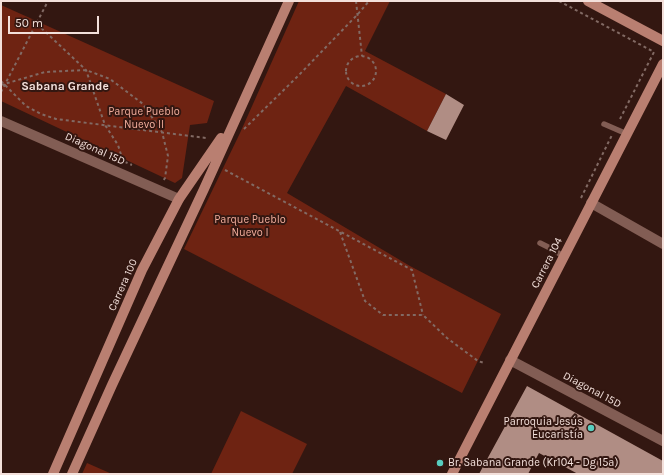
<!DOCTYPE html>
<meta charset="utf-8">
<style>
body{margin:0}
#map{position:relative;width:664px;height:475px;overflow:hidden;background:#331711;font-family:Karla,sans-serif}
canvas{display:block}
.frame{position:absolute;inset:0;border:2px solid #f3e0db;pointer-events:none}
.scale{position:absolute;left:8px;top:16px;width:91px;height:18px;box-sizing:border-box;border:2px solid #f3e0db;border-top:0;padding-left:5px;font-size:12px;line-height:14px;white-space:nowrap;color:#f3e0db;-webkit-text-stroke:3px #331711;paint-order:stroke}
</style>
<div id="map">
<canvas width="664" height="475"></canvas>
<div class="frame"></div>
<div class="scale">50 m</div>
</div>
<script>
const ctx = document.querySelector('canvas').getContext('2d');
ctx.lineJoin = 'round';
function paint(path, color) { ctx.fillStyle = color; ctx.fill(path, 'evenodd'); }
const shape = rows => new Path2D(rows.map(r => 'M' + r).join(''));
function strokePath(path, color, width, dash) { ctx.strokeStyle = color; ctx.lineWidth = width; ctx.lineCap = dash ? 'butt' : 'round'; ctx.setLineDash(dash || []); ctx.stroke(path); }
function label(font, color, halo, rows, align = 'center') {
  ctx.font = font + ' Karla,sans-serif'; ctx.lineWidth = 4; ctx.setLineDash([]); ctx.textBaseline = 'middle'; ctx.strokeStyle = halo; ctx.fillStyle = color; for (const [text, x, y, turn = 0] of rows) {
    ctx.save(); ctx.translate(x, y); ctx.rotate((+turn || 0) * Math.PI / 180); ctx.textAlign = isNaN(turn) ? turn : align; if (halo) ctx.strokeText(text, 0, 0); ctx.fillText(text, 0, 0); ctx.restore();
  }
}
const green = shape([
 [299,1,390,1,365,51,446,94,427,131,346,86,287,193,410,266,501,314,462,393,184,249,240,133],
 [1,5,214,101,207,123,190,125,182,178,175,183,1,101],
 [241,411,307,444,292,474,211,474],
 [87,463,112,474,82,474]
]);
const building = shape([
 [446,94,464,105,446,140,427,131],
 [527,386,663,461,663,474,578,474,539,453,528,474,479,474]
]);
const path = shape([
 [356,1,362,56],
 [559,1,654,52,619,121],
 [37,24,86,70,105,125,118,145,123,161,132,165],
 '346 71a15 15 0 1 1 30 0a15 15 0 1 1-30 0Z',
 [1,81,26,106,41,114,56,119,206,138],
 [1,85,45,72,86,70,110,79,143,104,162,132,168,156,165,178,163,181],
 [1,92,48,1],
 [244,129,298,76,358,14,369,1],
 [225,170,412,270,423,315],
 [581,198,612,135],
 [340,232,365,301,383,315,423,315,447,338,478,361,484,363]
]);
const lane = shape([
 [604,124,627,134],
 [540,243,554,250,564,257]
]);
const street = shape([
 [1,121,179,199],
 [591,203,663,244],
 [510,360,663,441]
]);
const secondary = shape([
 [588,1,663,41],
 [53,474,142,270,179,199,221,138],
 [72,474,112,385,204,189,289,1],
 [452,474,663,64]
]);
const markers = [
 [591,428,4,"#58cec0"],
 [440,463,4,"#58cec0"]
];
const parkNames = [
 ["Parque Pueblo",144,112],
 ["Nuevo II",144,125],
 ["Parque Pueblo",250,220],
 ["Nuevo I",250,233]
];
const streetNames = [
 ["Diagonal 15D",95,149,24],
 ["Carrera 104",547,263,-63],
 ["Carrera 100",123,285,-66],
 ["Diagonal 15D",592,390,28]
];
const poiNames = [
 ["Parroquia Jesús",583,422],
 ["Eucaristía",583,435],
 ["Br. Sabana Grande (Kr104 - Dg 15a)",448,463,"left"]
];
const neighbourhoodNames = [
 ["Sabana Grande",65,87]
];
paint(green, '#6e2312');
paint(building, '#b08d84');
strokePath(path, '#826a64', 2, [3, 3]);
strokePath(lane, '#825d54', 5.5);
strokePath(street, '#825d54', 10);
strokePath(secondary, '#b97f71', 10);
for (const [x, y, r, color] of markers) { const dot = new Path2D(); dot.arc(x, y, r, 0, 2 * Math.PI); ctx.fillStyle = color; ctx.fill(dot); strokePath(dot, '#331711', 1.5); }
label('11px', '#f2ad9c', '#331711', parkNames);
label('11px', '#f3e0db', '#331711', streetNames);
label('11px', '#f3e0db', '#331711', poiNames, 'right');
label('bold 12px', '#f3e0db', '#331711', neighbourhoodNames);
</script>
